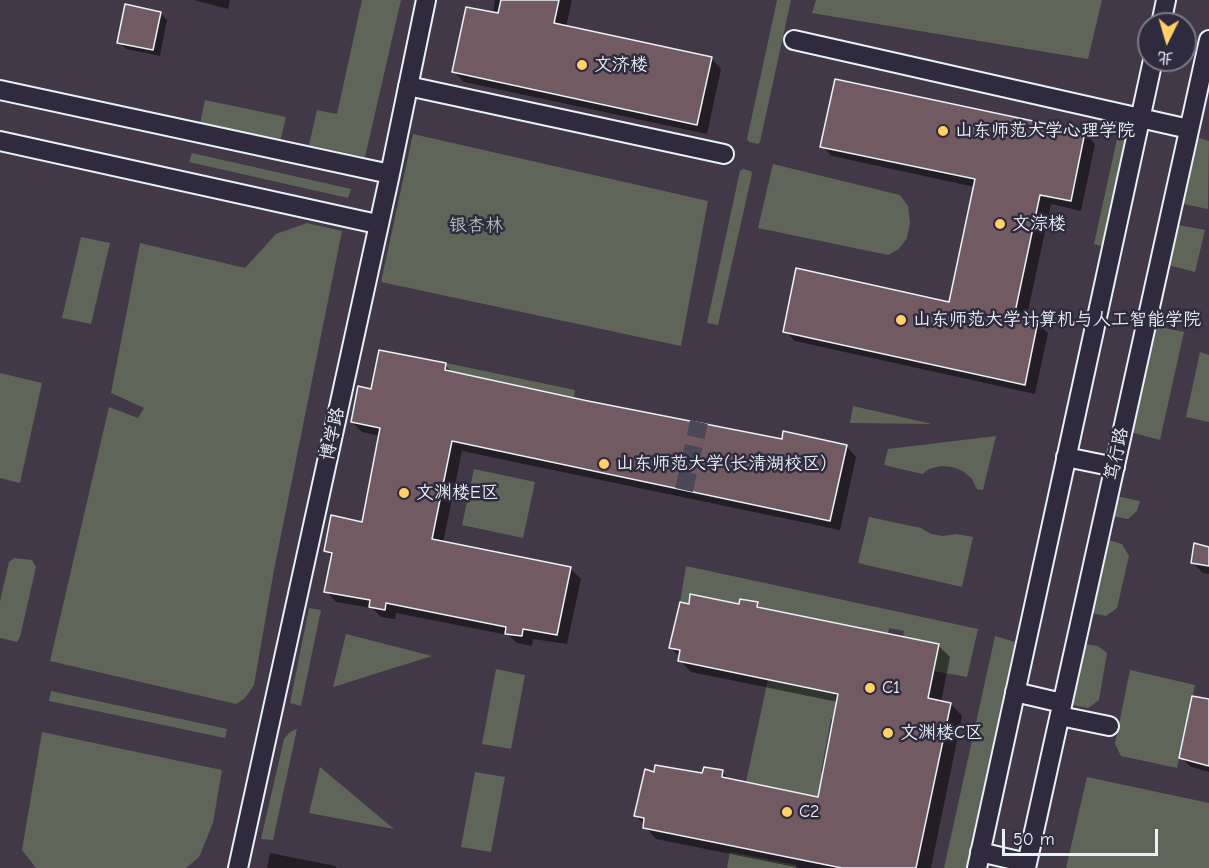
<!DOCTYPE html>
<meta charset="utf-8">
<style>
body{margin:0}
#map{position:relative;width:1209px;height:868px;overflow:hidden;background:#2f2a3d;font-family:"Comic Neue","LXGW WenKai TC",sans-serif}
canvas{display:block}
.north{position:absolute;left:1137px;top:12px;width:60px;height:60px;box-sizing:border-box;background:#2f2a3d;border:2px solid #797a88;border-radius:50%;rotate:185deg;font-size:16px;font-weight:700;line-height:24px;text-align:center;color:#e8f1f8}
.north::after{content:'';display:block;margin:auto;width:21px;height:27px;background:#ffd166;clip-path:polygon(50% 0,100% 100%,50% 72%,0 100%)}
.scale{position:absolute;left:1002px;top:829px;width:156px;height:27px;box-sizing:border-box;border:3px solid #e8f1f8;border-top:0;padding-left:8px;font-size:18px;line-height:21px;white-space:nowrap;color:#e8f1f8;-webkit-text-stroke:4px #2f2a3d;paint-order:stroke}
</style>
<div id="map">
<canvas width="1209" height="868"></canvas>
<div class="north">北</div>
<div class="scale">50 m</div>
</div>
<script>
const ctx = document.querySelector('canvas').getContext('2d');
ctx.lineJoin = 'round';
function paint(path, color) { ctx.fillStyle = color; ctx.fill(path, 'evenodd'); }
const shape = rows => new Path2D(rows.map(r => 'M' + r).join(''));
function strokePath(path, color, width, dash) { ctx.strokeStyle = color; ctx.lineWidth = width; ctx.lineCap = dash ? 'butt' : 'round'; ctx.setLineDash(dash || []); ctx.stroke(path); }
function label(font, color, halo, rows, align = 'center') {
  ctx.font = font + ' "Comic Neue","LXGW WenKai TC",sans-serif'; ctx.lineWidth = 5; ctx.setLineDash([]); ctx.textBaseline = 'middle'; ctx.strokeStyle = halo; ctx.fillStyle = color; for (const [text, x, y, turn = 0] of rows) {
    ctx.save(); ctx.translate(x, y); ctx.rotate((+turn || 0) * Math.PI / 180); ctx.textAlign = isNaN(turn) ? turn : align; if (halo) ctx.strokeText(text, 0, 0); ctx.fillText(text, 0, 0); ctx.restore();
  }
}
const built = shape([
 [0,0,1209,0,1209,868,0,868],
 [1149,24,1185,24,1185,60,1149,60]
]);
const green = shape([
 [362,0,401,0,365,157,309,145,317,110,337,114],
 [777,0,791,0,760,142,758,144,749,142,747,139],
 [816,0,1102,0,1088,59,812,13],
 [205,100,286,117,280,142,200,124],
 [1121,121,1141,127,1113,249,1094,244],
 [413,134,708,201,681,346,381,282],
 [1193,136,1209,141,1208,209,1178,203],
 [192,153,351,189,348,198,189,162],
 [773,164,900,195,908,206,910,222,907,238,899,249,888,255,758,228],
 [743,169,751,171,752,174,718,325,707,323,740,171],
 [307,223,342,231,274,570,254,685,245,698,236,704,50,661,109,407,138,418,144,408,111,393,140,243,245,268,276,234],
 [1173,224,1205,230,1195,272,1164,264],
 [81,237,110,243,91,324,62,318],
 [1150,325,1184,332,1160,440,1130,432],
 [1200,352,1209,355,1209,422,1186,417],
 [446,363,575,390,574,397,445,370],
 [0,373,42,383,20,483,0,478],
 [853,406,932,424,850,423],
 [996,436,983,490,977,489,972,479,963,471,952,467,941,466,929,469,922,474,884,465,888,449],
 [474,469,535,482,523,538,462,525],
 [1116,496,1140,501,1137,511,1128,519,1112,516],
 [869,517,921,528,931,534,943,536,957,534,973,537,962,587,858,563],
 [1105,539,1122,544,1129,556,1117,608,1106,616,1091,613],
 [14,558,32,560,36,567,20,637,17,642,0,638,0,601,9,562],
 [686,566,978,629,967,677,934,671,939,644,903,637,904,631,889,628,888,635,757,607,757,602,741,598,739,604,691,594,689,604,680,602],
 [309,608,321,610,301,706,290,703],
 [346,634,432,656,333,687],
 [995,636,1015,642,967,868,944,868],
 [1085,644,1098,646,1107,653,1099,700,1088,708,1072,705],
 [496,669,525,675,511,749,482,744],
 [1130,670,1195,685,1177,768,1121,756,1115,744],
 [768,679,868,701,863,725,831,719,821,772,853,779,848,802,746,782],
 [51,691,227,729,225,738,49,701],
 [297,729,273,840,261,839,284,739,290,732],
 [42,732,222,770,213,823,199,857,186,868,36,868,22,850],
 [320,767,394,829,309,813],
 [475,772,505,777,491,852,461,847],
 [1087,777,1209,803,1209,868,1066,868],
 [730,852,796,865,796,868,727,868]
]);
const shadow = shape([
 [194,0,230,0,228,9],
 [495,0,572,0,566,27,711,58,721,69,707,134,464,82,454,72,493,14],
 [160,13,167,20,160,56,126,49,119,42],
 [1085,133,1095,144,1081,211,1051,204,1026,320,1038,323,1048,333,1035,394,795,341,785,331,950,304,975,187,832,156,822,146],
 [445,365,454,374,783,441,846,446,856,457,840,530,462,451,443,543,571,569,581,579,567,644,533,639,532,646,517,643,508,635,396,613,395,619,381,617,372,608,336,602,326,591,332,557,325,550,363,523,380,436,362,432,352,422,372,390],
 [1209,548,1209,574,1203,573,1193,563],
 [757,604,764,610,938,645,950,657,941,702,951,704,962,716,931,868,800,868,656,839,636,816,655,773,704,775,722,772,731,781,819,799,838,702,691,672,680,660,680,657,671,648,690,605,740,606],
 [1209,701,1209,772,1191,767,1180,757],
 [270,853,335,866,337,868,267,868]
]);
const building = shape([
 [501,0,559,0,554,23,712,57,697,125,452,72,466,7,498,13,501,0],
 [125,4,161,12,153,50,117,43,125,4],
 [835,79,1085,132,1071,201,1040,195,1014,317,1038,321,1025,385,783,332,796,268,949,302,975,179,820,147,835,79],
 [379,350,446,363,445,370,588,401,782,439,783,431,847,445,830,521,452,441,432,539,571,567,557,635,523,629,522,636,505,634,506,627,386,603,385,610,369,607,370,600,324,592,332,553,324,551,331,515,362,522,380,428,351,422,358,386,371,389,379,350],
 [1194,543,1209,547,1209,566,1191,563,1194,543],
 [690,594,739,604,740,599,758,602,757,607,939,644,928,698,951,703,916,868,842,868,643,828,644,818,634,816,645,769,654,772,655,765,702,773,704,767,723,770,722,777,818,797,838,694,678,661,680,650,669,648,680,602,689,604,690,594],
 [1192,696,1209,699,1209,766,1179,758,1192,696]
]);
const streetTunnel = shape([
 [684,490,699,422]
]);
const street = shape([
 [1161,24,1166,0],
 [794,40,1189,129],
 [408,86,724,154],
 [0,90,390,174],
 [0,141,377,224],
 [1066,457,1115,467],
 [1015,692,1062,703],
 [1060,716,1109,726],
 [980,852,1027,863],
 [238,868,390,174,426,0],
 [977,868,1153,60],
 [1026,868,1209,40]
]);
const markers = [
 [582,65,6,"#ffd166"],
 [943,131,6,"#ffd166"],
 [1000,224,6,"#ffd166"],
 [901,320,6,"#ffd166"],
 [604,464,6,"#ffd166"],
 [404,493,6,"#ffd166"],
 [870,688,6,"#ffd166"],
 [888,733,6,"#ffd166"],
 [787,812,6,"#ffd166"]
];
const poiNames = [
 ["文济楼",594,65],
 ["山东师范大学心理学院",955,131],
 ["文淙楼",1012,224],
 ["山东师范大学计算机与人工智能学院",913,320],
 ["山东师范大学(长清湖校区)",616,464],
 ["文渊楼E区",416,493],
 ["C1",882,688],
 ["文渊楼C区",900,733],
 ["C2",799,812]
];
const parkNames = [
 ["银杏林",476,226]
];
const streetNames = [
 ["博学路",333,434,-78],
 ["笃行路",1117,454,-78]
];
paint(built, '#433848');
paint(green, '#5f6558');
paint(shadow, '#0007');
paint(building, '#725a62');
strokePath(building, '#e8f1f8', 1.5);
strokePath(streetTunnel, '#4b4859', 18, [18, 9]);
strokePath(street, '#e8f1f8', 22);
strokePath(street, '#2f2a3d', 18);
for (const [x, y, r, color] of markers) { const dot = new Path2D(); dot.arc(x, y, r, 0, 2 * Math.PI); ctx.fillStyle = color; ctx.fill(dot); strokePath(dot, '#2f2a3d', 2); }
label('18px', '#e8f1f8', '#2f2a3d', poiNames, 'left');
label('18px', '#b1b9b8', '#2f2a3d', parkNames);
label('18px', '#e8f1f8', '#2f2a3d', streetNames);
</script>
